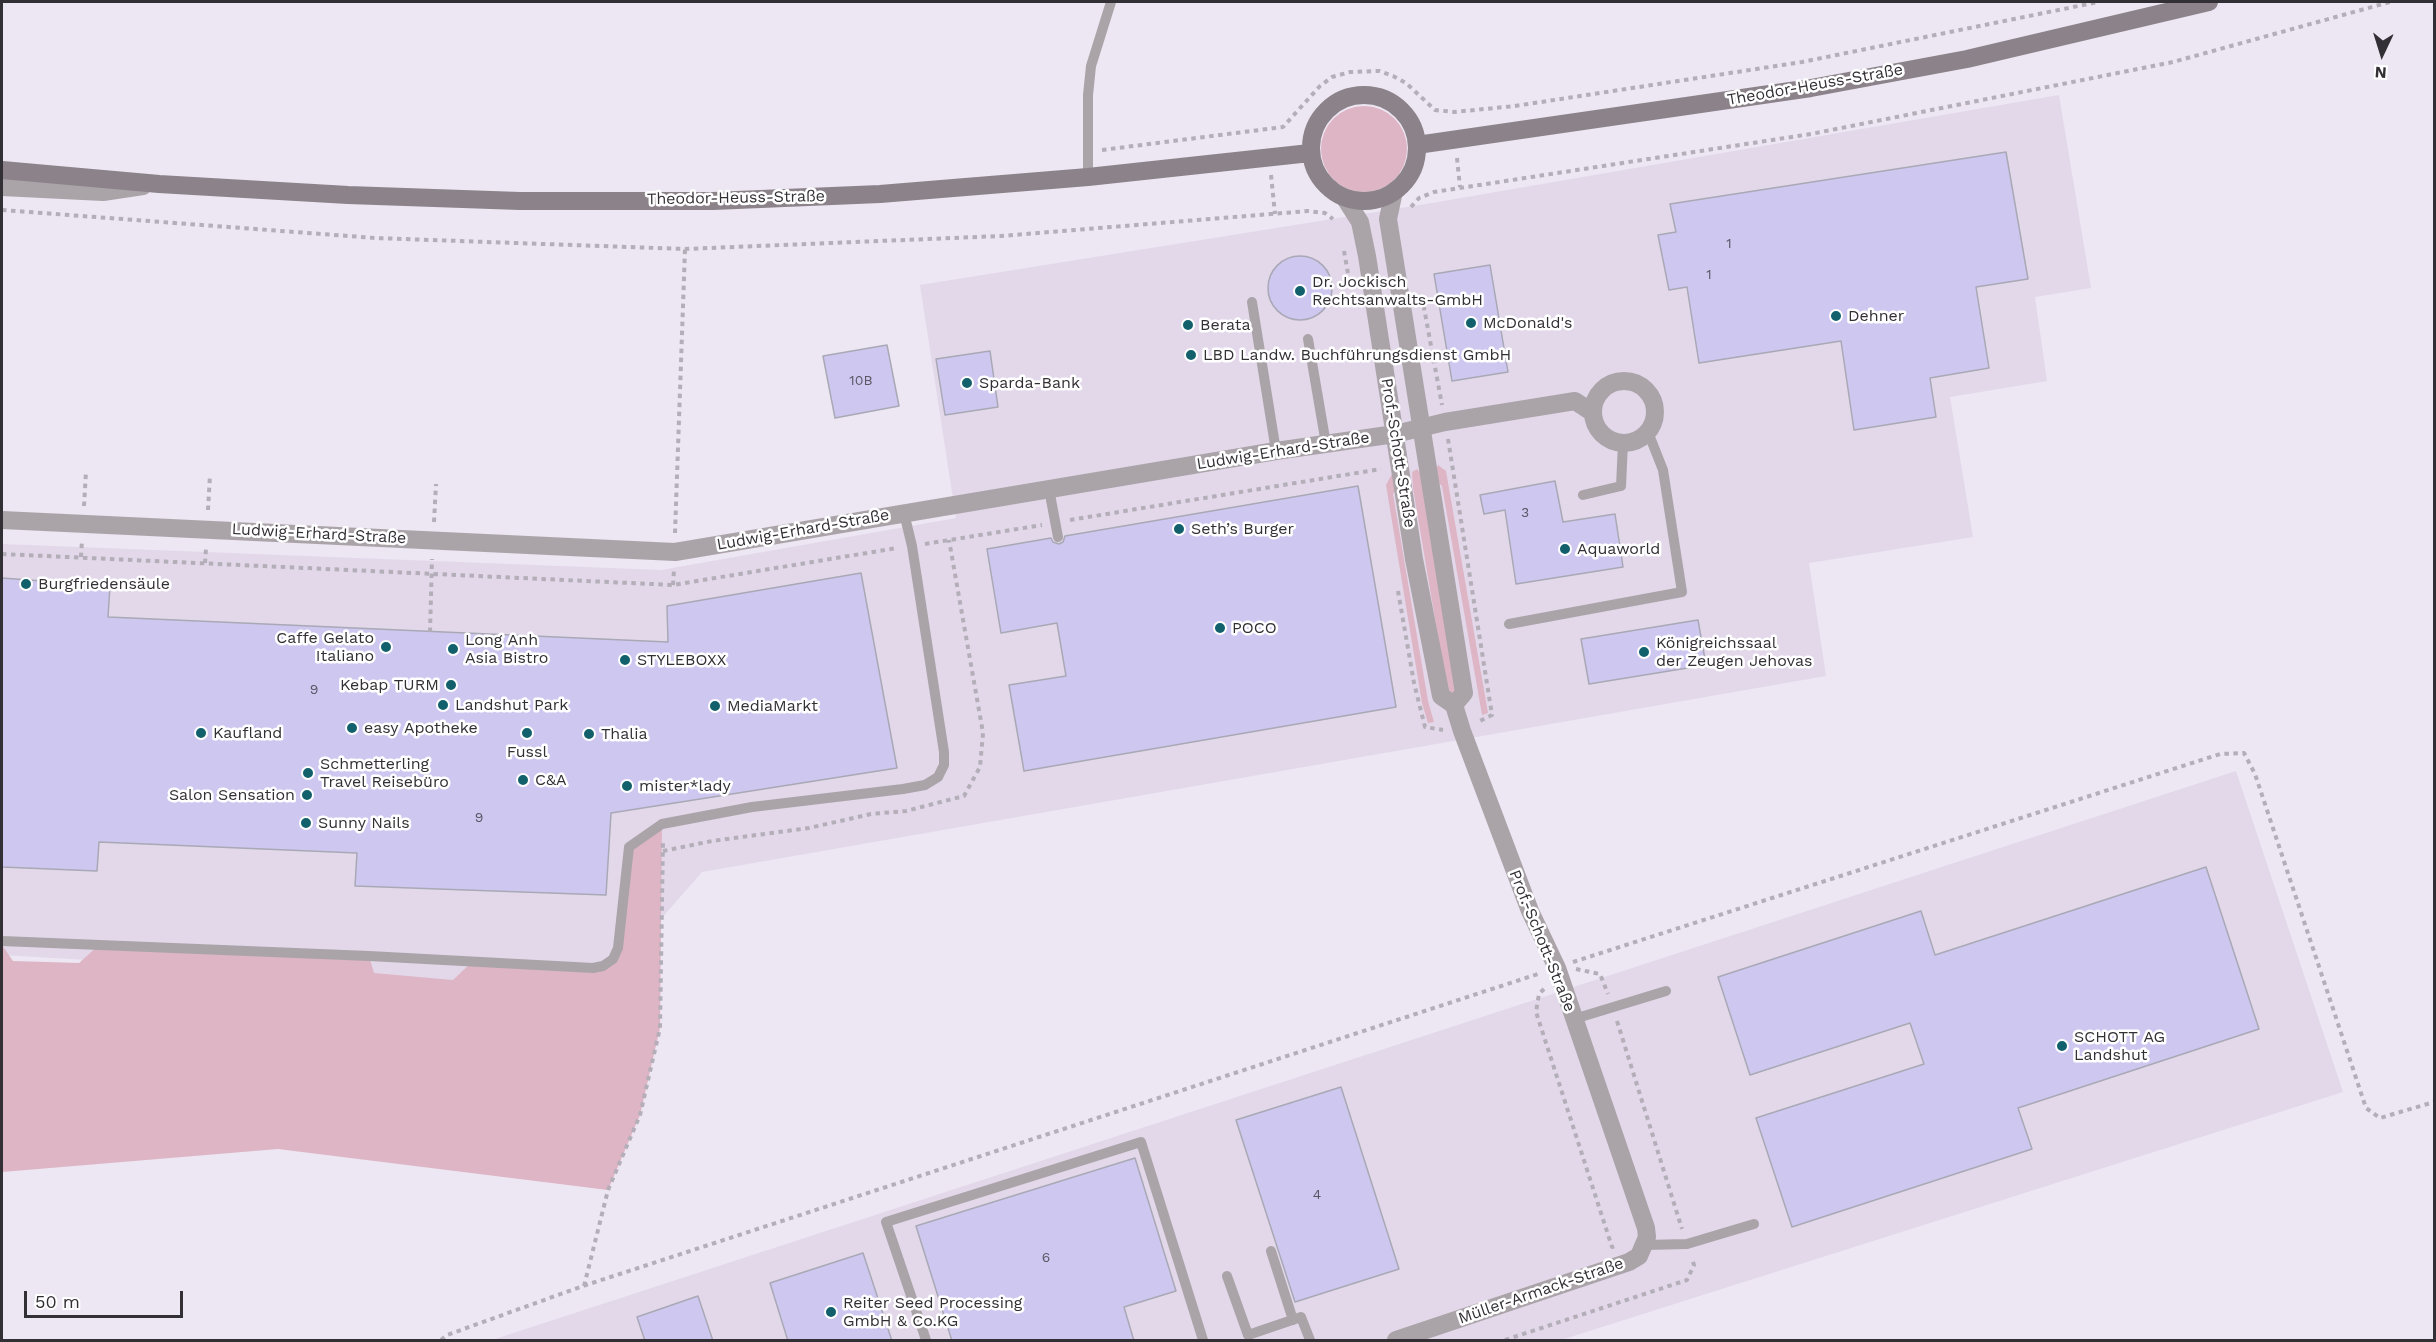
<!DOCTYPE html>
<meta charset="utf-8">
<style>
body{margin:0}
#map{position:relative;width:2436px;height:1342px;overflow:hidden;background:#ede6f3;font-family:"Work Sans",sans-serif}
canvas{display:block}
.frame{position:absolute;inset:0;border:3px solid #333035;pointer-events:none}
.north{position:absolute;left:2352px;top:24px;width:60px;height:60px;-webkit-text-stroke:4px #fff;paint-order:stroke;rotate:184deg;font-size:16px;font-weight:700;line-height:24px;text-align:center;color:#333035}
.north::after{content:'';display:block;margin:auto;width:21px;height:27px;background:#333035;clip-path:polygon(50% 0,100% 100%,50% 72%,0 100%)}
.scale{position:absolute;left:24px;top:1291px;width:159px;height:27px;box-sizing:border-box;border:3px solid #333035;border-top:0;padding-left:8px;font-size:18px;line-height:21px;white-space:nowrap;color:#333035;-webkit-text-stroke:4px #fff;paint-order:stroke}
</style>
<div id="map">
<canvas width="2436" height="1342"></canvas>
<div class="frame"></div>
<div class="north">N</div>
<div class="scale">50 m</div>
</div>
<script>
const ctx = document.querySelector('canvas').getContext('2d');
ctx.lineJoin = 'round';
function paint(path, color) { ctx.fillStyle = color; ctx.fill(path, 'evenodd'); }
const shape = rows => new Path2D(rows.map(r => 'M' + r).join(''));
function strokePath(path, color, width, dash) { ctx.strokeStyle = color; ctx.lineWidth = width; ctx.lineCap = dash ? 'butt' : 'round'; ctx.setLineDash(dash || []); ctx.stroke(path); }
function label(font, color, halo, rows, align = 'center') {
  ctx.font = font + ' "Work Sans",sans-serif'; ctx.lineWidth = 5; ctx.setLineDash([]); ctx.textBaseline = 'middle'; ctx.strokeStyle = halo; ctx.fillStyle = color; for (const [text, x, y, turn = 0] of rows) {
    ctx.save(); ctx.translate(x, y); ctx.rotate((+turn || 0) * Math.PI / 180); ctx.textAlign = isNaN(turn) ? turn : align; if (halo) ctx.strokeText(text, 0, 0); ctx.fillText(text, 0, 0); ctx.restore();
  }
}
const built = shape([
 [2059,95,2091,288,2035,297,2047,381,1950,397,1973,537,1809,563,1826,676,702,872,599,990,2,955,2,544,661,570,956,518,920,285,1426,204],
 [2236,771,2343,1092,1561,1340,492,1340]
]);
const green = shape([
 '1321 149a43 43 0 1 1 86 0a43 43 0 1 1-86 0Z',
 [1438,465,1446,471,1488,713,1482,715,1442,486,1436,480,1435,472],
 [1417,469,1421,474,1458,689,1454,694,1447,690,1413,488,1412,472],
 [1393,472,1399,485,1393,494,1428,701,1434,722,1428,723,1422,703,1386,485],
 [662,824,660,1028,640,1115,608,1190,278,1149,2,1172,2,945,13,961,79,963,98,946,369,956,374,973,453,980,473,961,582,967,613,959,629,847]
]);
const building = shape([
 [2006,152,2028,279,1976,287,1989,368,1930,378,1936,417,1854,430,1841,341,1699,363,1687,287,1669,290,1658,235,1676,232,1670,204,2006,152],
 '1268 288a32 32 0 1 1 64 0a32 32 0 1 1-64 0Z',
 [1490,265,1508,372,1452,381,1434,274,1490,265],
 [887,345,899,406,835,418,823,356,887,345],
 [990,351,998,407,945,415,936,359,990,351],
 [1555,481,1563,522,1615,514,1623,567,1516,584,1505,510,1484,514,1480,495,1555,481],
 [1358,486,1396,707,1024,771,1009,685,1066,676,1057,623,1001,633,987,549,1051,538,1053,542,1059,544,1063,542,1065,536,1358,486],
 [861,573,897,768,611,813,606,895,355,886,357,853,99,842,97,871,2,867,2,578,110,586,108,617,668,642,667,606,861,573],
 [1698,620,1706,665,1589,684,1581,639,1698,620],
 [2206,867,2259,1029,2018,1108,2032,1149,1792,1227,1756,1118,1924,1064,1910,1023,1750,1075,1718,977,1921,911,1935,955,2206,867],
 [1341,1087,1399,1269,1295,1302,1236,1120,1341,1087],
 [1135,1158,1176,1291,1124,1307,1134,1341,952,1341,916,1226,1135,1158],
 [863,1253,892,1341,788,1341,770,1283,863,1253],
 [698,1296,713,1341,645,1341,637,1317,698,1296]
]);
const path = shape([
 [1102,150,1283,127,1320,86,1332,77,1350,72,1379,71,1393,76,1406,83,1435,110,1454,112,1515,106,1802,62,2098,2],
 [1457,158,1460,187],
 [1271,175,1275,214],
 [1411,207,1419,198,1434,192,1811,134,2173,62,2390,2],
 [2,210,375,238,685,249,1001,236,1308,211,1325,213,1333,219],
 [1344,251,1350,285],
 [1422,297,1442,405],
 [1448,439,1492,715,1478,722],
 [84,506,86,471],
 [208,510,210,475],
 [1070,520,1381,469],
 [434,522,436,484],
 [675,533,685,249],
 [925,544,1042,525],
 [2,554,673,585,897,548],
 [81,557,82,540],
 [205,563,206,548],
 [673,585,674,570],
 [1398,591,1414,683,1425,727,1443,730],
 [430,632,432,559],
 [663,851,712,841,809,828,871,814,906,811,964,796,980,767,983,733,949,540],
 [1573,962,2220,754,2244,753,2255,774,2366,1108,2380,1118,2434,1102],
 [1576,969,1600,974,1608,994],
 [1544,989,1539,994,1536,1012,1612,1247,1615,1246],
 [1617,1021,1682,1229],
 [584,1286,608,1190,640,1115,660,1028,663,840],
 [441,1340,447,1335,583,1286,1541,973],
 [1505,1340,1687,1280,1694,1265,1692,1259]
]);
const lane = shape([
 [1088,177,1088,95,1091,66,1111,2],
 [1252,302,1276,451],
 [1308,339,1326,444],
 [1049,489,1058,537],
 [1583,495,1621,486,1623,443],
 [1509,624,1682,592,1663,470,1648,432],
 [2,941,369,956,593,968,603,966,613,959,618,948,629,847,662,824,752,807,903,789,925,785,938,777,944,765,944,752,912,546,904,513],
 [1574,1019,1666,991],
 [1645,1245,1687,1244,1754,1224],
 [1271,1251,1293,1320],
 [1227,1276,1248,1335,1301,1317,1310,1340],
 [926,1340,886,1222,1141,1142,1203,1340]
]);
const street = shape([
 [2,187,103,192,143,186],
 [1394,191,1388,219,1464,693,1454,705],
 [1344,197,1360,222,1367,256,1414,559,1441,696,1454,705,1462,731,1530,911,1557,968,1646,1228,1647,1237,1639,1256,1629,1262,1396,1340],
 '1593 412a31 31 0 1 1 62 0a31 31 0 1 1-62 0Z',
 [2,520,675,552,1276,451,1395,434,1445,422,1575,401,1593,413]
]);
const secondary = shape([
 '1311 148a53 53 0 1 1 106 0a53 53 0 1 1-106 0Z',
 [1417,145,1811,88,1967,59,2209,2],
 [2,170,159,184,348,195,520,201,713,201,880,194,1088,177,1310,153]
]);
const markers = [
 [1300,291,6,"#12606b"],
 [1836,316,6,"#12606b"],
 [1471,323,6,"#12606b"],
 [1188,325,6,"#12606b"],
 [1191,355,6,"#12606b"],
 [967,383,6,"#12606b"],
 [1179,529,6,"#12606b"],
 [1565,549,6,"#12606b"],
 [26,584,6,"#12606b"],
 [1220,628,6,"#12606b"],
 [386,647,6,"#12606b"],
 [453,649,6,"#12606b"],
 [1644,652,6,"#12606b"],
 [625,660,6,"#12606b"],
 [451,685,6,"#12606b"],
 [443,705,6,"#12606b"],
 [715,706,6,"#12606b"],
 [352,728,6,"#12606b"],
 [201,733,6,"#12606b"],
 [527,733,6,"#12606b"],
 [589,734,6,"#12606b"],
 [308,773,6,"#12606b"],
 [523,780,6,"#12606b"],
 [627,786,6,"#12606b"],
 [307,795,6,"#12606b"],
 [306,823,6,"#12606b"],
 [2062,1046,6,"#12606b"],
 [831,1312,6,"#12606b"]
];
const numberNames = [
 ["1",1729,244],
 ["1",1709,275],
 ["10B",861,381],
 ["3",1525,513],
 ["9",314,690],
 ["9",479,818],
 ["4",1317,1195],
 ["6",1046,1258]
];
const streetNames = [
 ["Theodor-Heuss-Straße",1815,85,-10],
 ["Theodor-Heuss-Straße",736,198,-1],
 ["Ludwig-Erhard-Straße",1283,451,-9],
 ["Prof.-Schott-Straße",1398,453,81],
 ["Ludwig-Erhard-Straße",803,530,-10],
 ["Ludwig-Erhard-Straße",319,534,3],
 ["Prof.-Schott-Straße",1542,941,68],
 ["Müller-Armack-Straße",1541,1291,-19]
];
const poiNames = [
 ["Dr. Jockisch",1312,282],
 ["Rechtsanwalts-GmbH",1312,300],
 ["Dehner",1848,316],
 ["McDonald's",1483,323],
 ["Berata",1200,325],
 ["LBD Landw. Buchführungsdienst GmbH",1203,355],
 ["Sparda-Bank",979,383],
 ["Seth’s Burger",1191,529],
 ["Aquaworld",1577,549],
 ["Burgfriedensäule",38,584],
 ["POCO",1232,628],
 ["Caffe Gelato",374,638,"right"],
 ["Italiano",374,656,"right"],
 ["Long Anh",465,640],
 ["Asia Bistro",465,658],
 ["Königreichssaal",1656,643],
 ["der Zeugen Jehovas",1656,661],
 ["STYLEBOXX",637,660],
 ["Kebap TURM",439,685,"right"],
 ["Landshut Park",455,705],
 ["MediaMarkt",727,706],
 ["easy Apotheke",364,728],
 ["Kaufland",213,733],
 ["Thalia",601,734],
 ["Fussl",527,752,"center"],
 ["Schmetterling",320,764],
 ["Travel Reisebüro",320,782],
 ["C&A",535,780],
 ["mister*lady",639,786],
 ["Salon Sensation",295,795,"right"],
 ["Sunny Nails",318,823],
 ["SCHOTT AG",2074,1037],
 ["Landshut",2074,1055],
 ["Reiter Seed Processing",843,1303],
 ["GmbH & Co.KG",843,1321]
];
paint(built, '#e2d8ea');
paint(green, '#deb5c5');
paint(building, '#cec8f1');
strokePath(building, '#a9a8b5', 1.5);
strokePath(path, '#b4aeb9', 4, [4.5, 4.5]);
strokePath(lane, '#aaa4a9', 10);
strokePath(street, '#aaa4a9', 18);
strokePath(secondary, '#8b8389', 18);
for (const [x, y, r, color] of markers) { const dot = new Path2D(); dot.arc(x, y, r, 0, 2 * Math.PI); ctx.fillStyle = color; ctx.fill(dot); strokePath(dot, '#fff', 2); }
label('14px', '#5a5664', null, numberNames);
label('16px', '#333035', '#fff', streetNames);
label('16px', '#333035', '#fff', poiNames, 'left');
</script>
